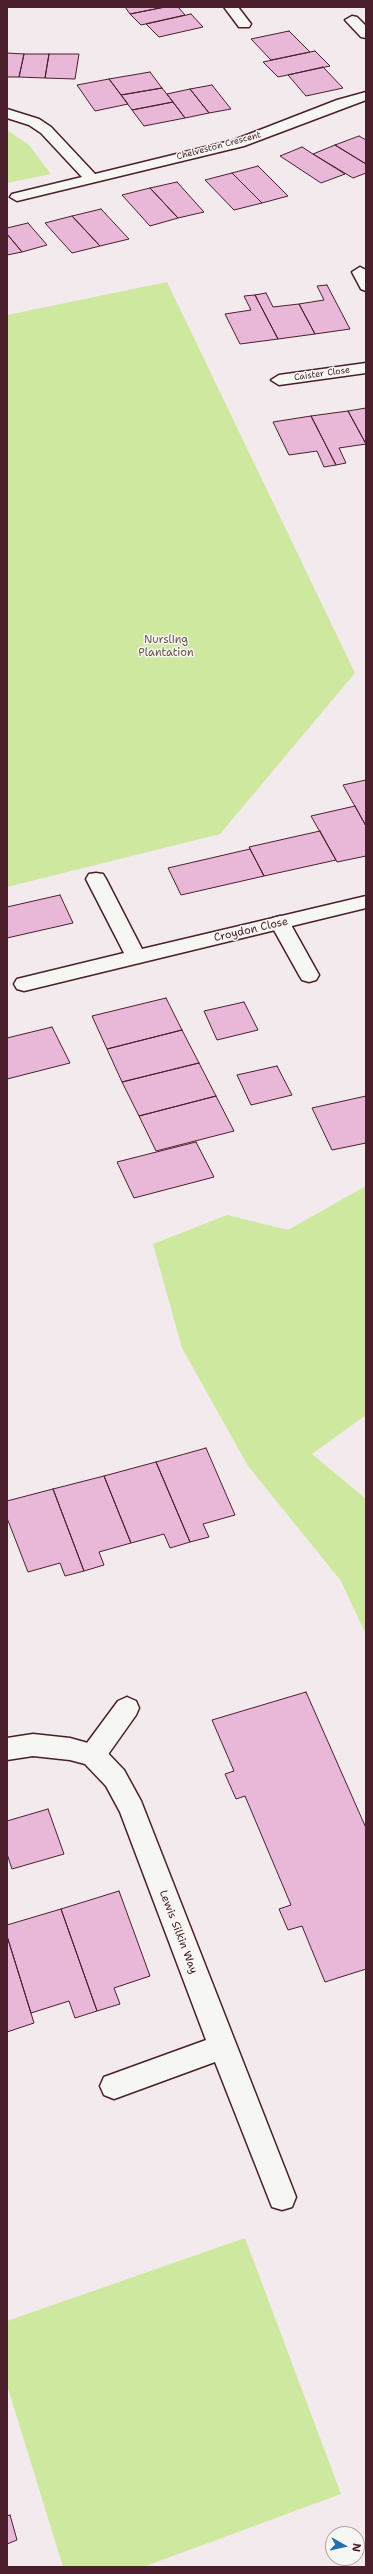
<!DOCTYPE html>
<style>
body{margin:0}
#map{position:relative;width:373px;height:2574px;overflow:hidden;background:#f3eaed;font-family:"Shantell Sans",sans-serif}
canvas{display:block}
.frame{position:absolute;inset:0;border:8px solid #4a1f2b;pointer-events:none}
.north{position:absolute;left:325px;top:2526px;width:40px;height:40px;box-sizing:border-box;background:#f6f6f2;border:1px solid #b1a0a2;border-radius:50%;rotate:98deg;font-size:11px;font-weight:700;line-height:16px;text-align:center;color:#4a1f2b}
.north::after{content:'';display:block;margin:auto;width:14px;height:18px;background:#1f6fb2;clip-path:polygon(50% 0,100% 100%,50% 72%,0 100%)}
</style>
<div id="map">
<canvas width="373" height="2574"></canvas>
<div class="frame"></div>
<div class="north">N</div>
</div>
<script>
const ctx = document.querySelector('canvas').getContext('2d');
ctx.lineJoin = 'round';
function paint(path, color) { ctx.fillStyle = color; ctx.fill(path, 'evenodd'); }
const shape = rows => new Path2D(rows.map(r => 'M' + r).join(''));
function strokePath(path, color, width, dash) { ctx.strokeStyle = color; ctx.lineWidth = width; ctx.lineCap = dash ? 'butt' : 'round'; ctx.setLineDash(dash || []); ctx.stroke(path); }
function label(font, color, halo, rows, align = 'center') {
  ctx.font = font + ' "Shantell Sans",sans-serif'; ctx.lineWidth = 3; ctx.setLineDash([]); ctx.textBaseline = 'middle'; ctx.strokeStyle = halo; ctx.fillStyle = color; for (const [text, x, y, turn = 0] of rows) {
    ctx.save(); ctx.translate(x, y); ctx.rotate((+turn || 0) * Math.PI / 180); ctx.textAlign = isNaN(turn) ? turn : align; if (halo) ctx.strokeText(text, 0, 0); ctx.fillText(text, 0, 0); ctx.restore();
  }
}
const green = shape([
 [7,130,29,145,51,174,7,183],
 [167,282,355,673,220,834,7,887,7,315],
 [366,1186,366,1415,312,1454,366,1499,366,1635,341,1581,248,1466,182,1348,153,1244,227,1215,288,1230],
 [245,2238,341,2494,143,2567,63,2567,7,2385,7,2321]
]);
const building = shape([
 [125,7,165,7,130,14,125,7],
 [165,7,178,7,185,15,141,25,130,14,165,7],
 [191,14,203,27,159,37,146,24,191,14],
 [289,31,310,52,271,60,251,39,289,31],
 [315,51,330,66,278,77,263,62,315,51],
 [7,53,24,54,19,77,7,77,7,53],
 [24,54,49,54,45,78,19,77,24,54],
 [49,54,79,54,75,79,45,78,49,54],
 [323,67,343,88,306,96,288,75,323,67],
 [150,72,162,88,121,95,109,79,150,72],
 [109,79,128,104,95,111,77,85,109,79],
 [212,85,231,109,209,113,190,89,212,85],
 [162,88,173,102,132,110,121,95,162,88],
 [190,89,209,113,185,118,167,94,190,89],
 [173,102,185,118,144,126,132,110,173,102],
 [359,136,366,140,366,164,335,145,359,136],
 [335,145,366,164,366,173,353,178,313,154,335,145],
 [302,147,313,154,345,174,321,183,280,156,302,147],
 [258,166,288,196,262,203,232,173,258,166],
 [232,173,262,203,234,210,205,180,232,173],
 [177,182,204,212,178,218,150,188,177,182],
 [150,188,178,218,150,226,122,195,150,188],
 [101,209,129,239,100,246,72,216,101,209],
 [72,216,100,246,72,253,45,223,72,216],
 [28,223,47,245,22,252,7,234,7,228,28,223],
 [7,234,22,252,7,255,7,234],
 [327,285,350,329,315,334,299,304,324,300,317,286,327,285],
 [266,293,273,307,299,304,315,334,278,339,255,295,266,293],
 [255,295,278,339,240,344,225,314,251,310,244,296,255,295],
 [366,408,366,444,348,411,366,408],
 [348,411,366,444,339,448,346,463,336,465,311,416,348,411],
 [311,416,336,465,324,467,317,451,289,455,273,422,311,416],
 [366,780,366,826,343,785,366,780],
 [355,806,366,826,366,856,337,862,311,816,355,806],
 [320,831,336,860,264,876,249,847,320,831],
 [250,849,264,876,181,895,168,868,250,849],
 [60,895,73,923,7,938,7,907,60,895],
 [166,998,182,1030,107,1049,92,1016,166,998],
 [244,1002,258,1030,217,1040,204,1011,244,1002],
 [52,1027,70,1063,7,1079,7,1038,52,1027],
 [182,1030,199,1063,122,1082,107,1049,182,1030],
 [199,1063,216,1096,139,1116,122,1082,199,1063],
 [277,1066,292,1095,251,1105,237,1075,277,1066],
 [216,1096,234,1131,156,1151,139,1116,216,1096],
 [366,1096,366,1143,332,1150,312,1108,366,1096],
 [196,1142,214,1177,134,1198,117,1162,196,1142],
 [206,1448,235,1515,203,1524,209,1537,190,1542,156,1462,206,1448],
 [156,1462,190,1542,170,1548,164,1534,131,1543,104,1476,156,1462],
 [104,1476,131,1543,99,1552,104,1565,84,1571,53,1489,104,1476],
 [53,1489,84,1571,65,1576,60,1563,28,1572,7,1518,7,1501,53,1489],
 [306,1692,366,1828,366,1969,325,1982,302,1926,288,1930,279,1909,291,1905,245,1796,236,1799,225,1774,234,1771,212,1720,306,1692],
 [48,1809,64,1854,12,1869,7,1854,7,1821,48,1809],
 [119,1891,150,1976,114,1988,120,2004,97,2011,61,1909,119,1891],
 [61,1909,97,2011,75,2018,69,2001,31,2013,7,1936,7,1925,61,1909],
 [7,1936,34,2023,7,2032,7,1936],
 [10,2515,17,2540,7,2544,7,2516,10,2515]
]);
const lane = shape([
 [224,7,238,7,251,24,249,27,239,27,224,7],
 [280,916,287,918,290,923,319,975,316,980,309,982,302,980,299,975,270,923,273,918,280,916],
 [127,1697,136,1701,139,1708,136,1715,102,1763,93,1766,84,1763,80,1755,84,1747,118,1701,127,1697]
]);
const street = shape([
 [352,16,357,17,366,26,366,38,361,37,345,20,352,16],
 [366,92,366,100,244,146,17,201,10,197,12,194,82,177,41,133,29,125,7,118,7,109,39,119,51,127,95,174,234,140,337,100,366,92],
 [360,267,366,270,366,291,361,289,352,272,360,267],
 [366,363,366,373,279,385,271,380,279,375,366,363],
 [96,873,103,874,106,879,142,949,366,896,366,908,24,991,17,989,14,984,17,979,124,953,86,879,89,874,96,873],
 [33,1734,70,1738,102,1747,124,1770,141,1801,296,2197,292,2207,282,2210,272,2207,215,2062,114,2099,104,2095,100,2086,104,2077,206,2040,120,1812,106,1786,85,1764,70,1760,33,1756,7,1760,7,1738,33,1734]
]);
const farStreetnames = [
 ["Chelveston Crescent",219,146,-15],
 ["Caister Close",322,374,-8]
];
const parkNames = [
 ["Nursling",166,640],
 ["Plantation",166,653]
];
const streetNames = [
 ["Croydon Close",251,930,-13],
 ["Lewis Silkin Way",178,1932,69]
];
paint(green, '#cee99f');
paint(building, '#e9b8d9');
strokePath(building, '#4a1f2b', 1);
strokePath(lane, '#4a1f2b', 3);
strokePath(street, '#4a1f2b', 3);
paint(lane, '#f6f6f2');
paint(street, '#f6f6f2');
label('9px', '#4a1f2b', '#f6f6f2', farStreetnames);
label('11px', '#6b5248', '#f6f6f2', parkNames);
label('11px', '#4a1f2b', '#f6f6f2', streetNames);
</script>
